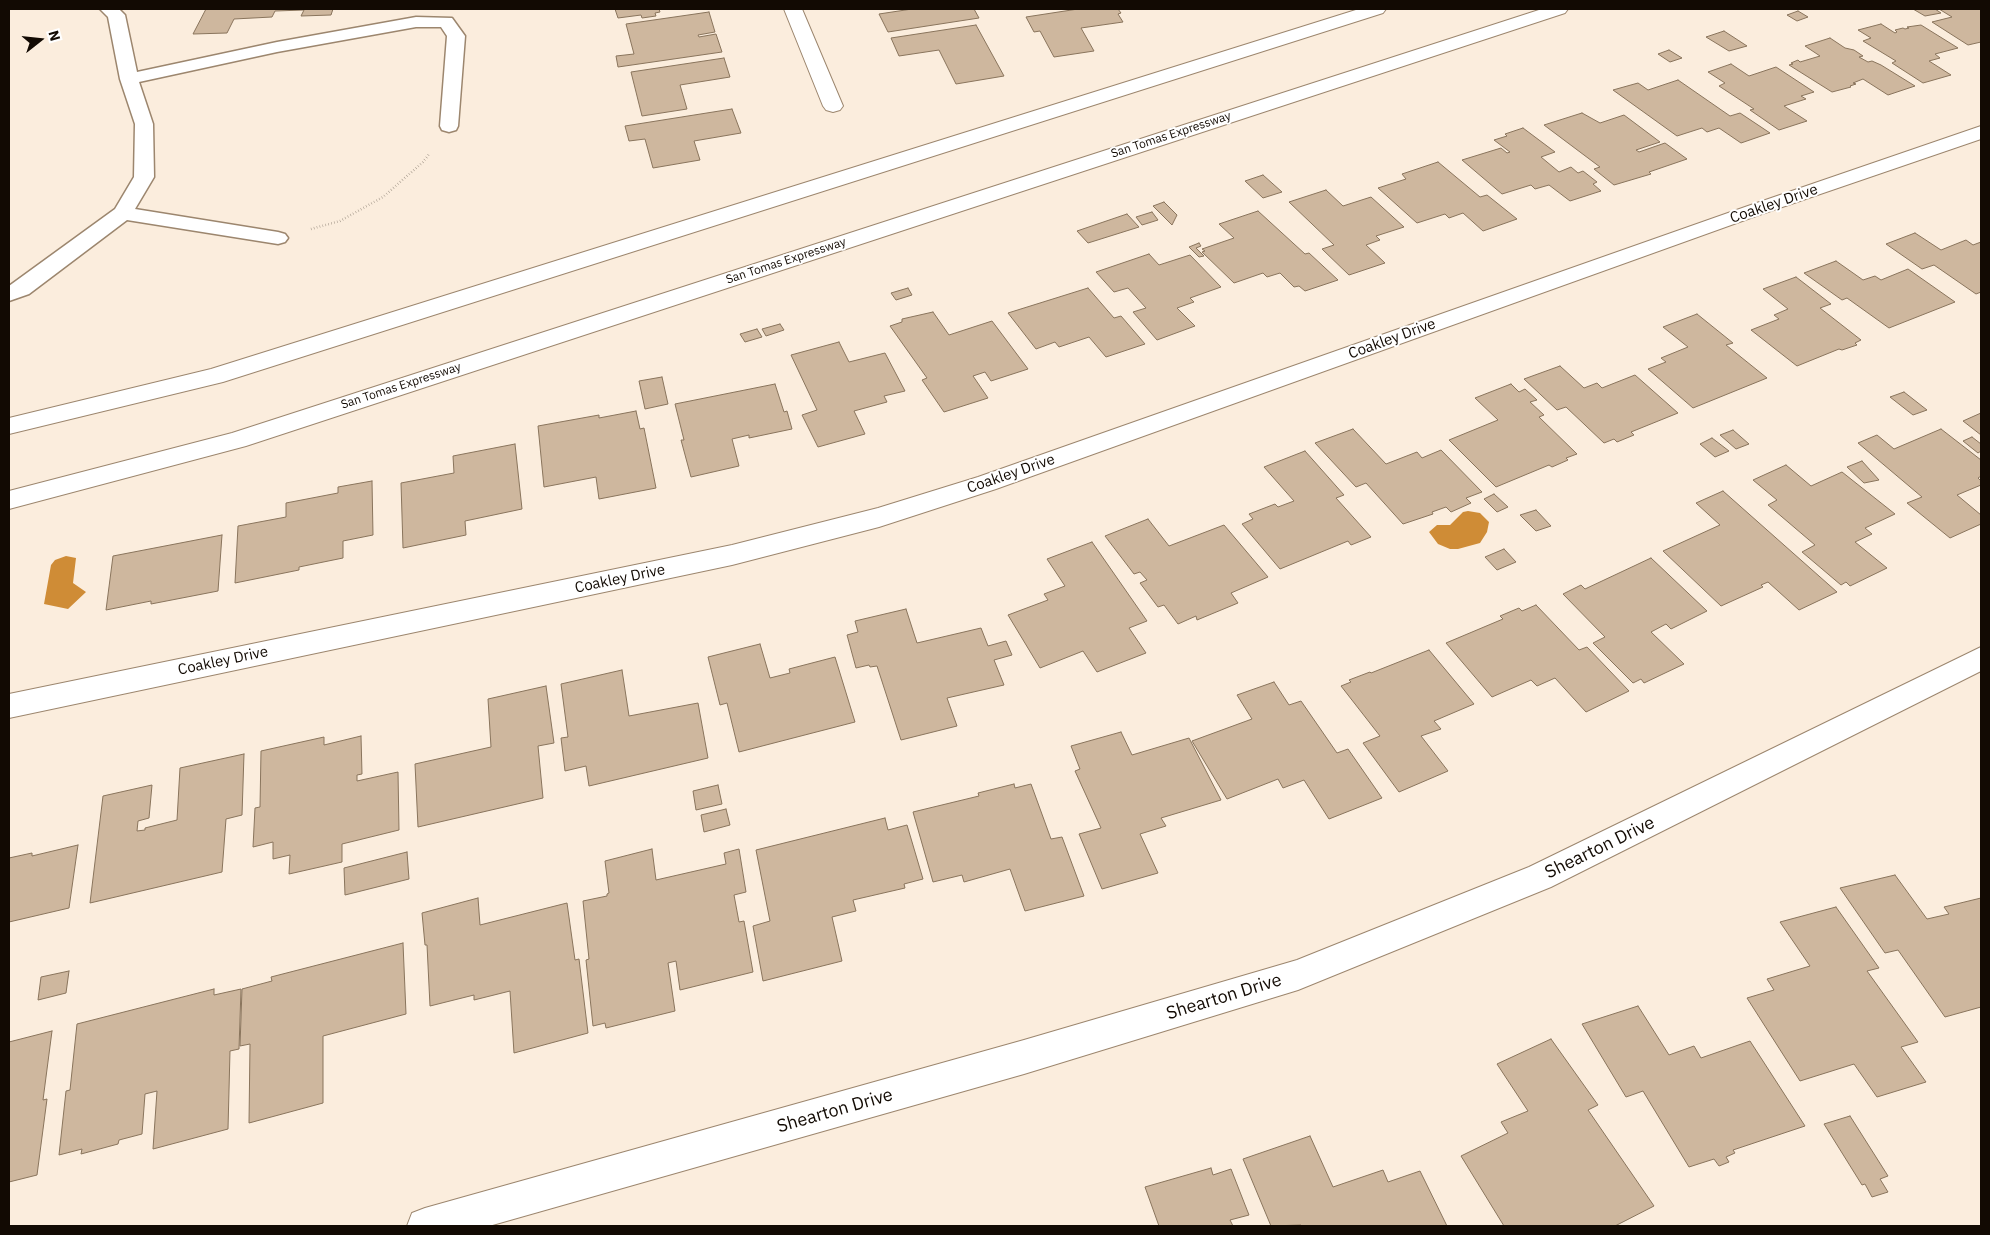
<!DOCTYPE html>
<style>
body{margin:0}
#map{position:relative;width:1990px;height:1235px;overflow:hidden;background:#fbeddd;font-family:"IBM Plex Sans",sans-serif}
canvas{display:block}
.frame{position:absolute;inset:0;border:10px solid #120a03;pointer-events:none}
.north{position:absolute;left:15px;top:15px;width:50px;height:50px;-webkit-text-stroke:4px #fff;paint-order:stroke;rotate:74deg;font-size:14px;font-weight:700;line-height:20px;text-align:center;color:#120a03}
.north::after{content:'';display:block;margin:auto;width:18px;height:22px;background:#120a03;clip-path:polygon(50% 0,100% 100%,50% 72%,0 100%)}
</style>
<div id="map">
<canvas width="1990" height="1235"></canvas>
<div class="frame"></div>
<div class="north">N</div>
</div>
<script>
const ctx = document.querySelector('canvas').getContext('2d');
ctx.lineJoin = 'round';
function paint(path, color) { ctx.fillStyle = color; ctx.fill(path, 'evenodd'); }
const shape = rows => new Path2D(rows.map(r => 'M' + r).join(''));
function strokePath(path, color, width, dash) { ctx.strokeStyle = color; ctx.lineWidth = width; ctx.lineCap = dash ? 'butt' : 'round'; ctx.setLineDash(dash || []); ctx.stroke(path); }
function label(font, color, halo, rows, align = 'center') {
  ctx.font = font + ' "IBM Plex Sans",sans-serif'; ctx.lineWidth = 4; ctx.setLineDash([]); ctx.textBaseline = 'middle'; ctx.strokeStyle = halo; ctx.fillStyle = color; for (const [text, x, y, turn = 0] of rows) {
    ctx.save(); ctx.translate(x, y); ctx.rotate((+turn || 0) * Math.PI / 180); ctx.textAlign = isNaN(turn) ? turn : align; if (halo) ctx.strokeText(text, 0, 0); ctx.fillText(text, 0, 0); ctx.restore();
  }
}
const water = shape([
 [1468,511,1480,513,1489,522,1487,532,1480,543,1458,549,1450,549,1438,544,1429,532,1437,525,1450,525,1463,512],
 [66,556,76,558,73,583,86,592,68,609,44,604,51,565,55,560]
]);
const building = shape([
 [206,9,333,9,331,15,301,16,304,10,275,11,272,17,234,19,227,33,193,34,206,9],
 [615,9,659,9,660,12,655,13,656,16,642,18,641,15,618,18,615,9],
 [912,9,974,9,979,18,888,32,879,14,912,9],
 [1078,9,1118,9,1121,13,1118,14,1123,22,1081,28,1094,51,1054,57,1040,31,1034,32,1026,17,1078,9],
 [1913,9,1935,9,1941,13,1925,16,1913,9],
 [1939,9,1981,9,1981,42,1968,45,1932,22,1952,17,1939,9],
 [1798,11,1808,17,1797,21,1787,15,1798,11],
 [709,12,715,32,698,35,699,37,716,34,722,52,618,67,616,56,634,54,626,24,709,12],
 [1881,24,1895,33,1897,32,1895,30,1903,28,1905,29,1909,28,1907,27,1921,25,1958,48,1935,54,1940,58,1929,61,1951,75,1923,83,1892,63,1896,61,1863,41,1871,38,1858,30,1881,24],
 [976,25,1004,76,956,84,939,50,899,56,891,38,976,25],
 [1724,31,1747,46,1729,51,1706,37,1724,31],
 [1830,38,1845,48,1854,50,1863,56,1859,57,1868,62,1872,61,1881,65,1915,86,1888,95,1863,79,1853,83,1856,84,1850,86,1851,87,1832,92,1789,65,1793,64,1791,63,1798,60,1800,62,1820,56,1805,46,1830,38],
 [1669,50,1682,58,1670,62,1658,54,1669,50],
 [724,58,730,77,680,85,687,109,642,116,631,72,724,58],
 [1731,64,1749,76,1776,67,1814,92,1801,96,1806,99,1784,106,1807,121,1779,130,1750,110,1754,109,1719,86,1725,83,1708,72,1731,64],
 [1678,80,1730,116,1740,113,1770,133,1741,143,1719,128,1707,132,1702,128,1677,136,1613,90,1638,83,1648,90,1678,80],
 [732,109,741,133,694,141,700,160,653,168,645,139,629,141,625,126,732,109],
 [1582,113,1600,123,1624,115,1660,142,1636,150,1639,152,1665,143,1687,159,1649,172,1651,174,1614,185,1594,169,1600,167,1544,125,1582,113],
 [1523,128,1555,152,1541,157,1559,172,1571,167,1578,173,1583,171,1597,182,1593,184,1601,191,1570,201,1549,185,1535,189,1531,185,1502,194,1462,160,1501,148,1507,153,1510,152,1494,140,1507,136,1505,134,1523,128],
 [1438,162,1480,197,1487,195,1517,219,1483,231,1463,213,1449,218,1445,214,1417,223,1378,188,1406,179,1402,174,1438,162],
 [1263,175,1282,192,1263,198,1245,181,1263,175],
 [1326,190,1343,206,1371,197,1404,227,1376,236,1380,240,1366,245,1385,263,1349,275,1322,249,1334,245,1289,202,1326,190],
 [1164,202,1177,215,1172,225,1153,206,1164,202],
 [1258,211,1305,254,1309,253,1338,280,1305,291,1299,286,1294,287,1280,273,1267,277,1263,273,1234,283,1202,252,1205,251,1202,249,1234,238,1219,224,1258,211],
 [1152,212,1158,220,1142,225,1136,217,1152,212],
 [1127,214,1139,227,1088,243,1077,231,1127,214],
 [1915,233,1941,250,1966,240,1973,245,1981,242,1981,292,1976,294,1934,265,1922,269,1886,244,1915,233],
 [1199,243,1201,246,1196,248,1204,256,1199,257,1189,247,1199,243],
 [1149,254,1159,265,1190,255,1221,287,1190,298,1194,302,1177,308,1195,326,1157,340,1133,312,1146,308,1128,288,1114,292,1096,272,1149,254],
 [1836,261,1863,280,1875,276,1881,280,1908,269,1955,302,1889,328,1847,298,1842,300,1804,273,1836,261],
 [1796,277,1831,304,1820,308,1861,340,1855,343,1857,345,1842,350,1839,349,1797,366,1751,330,1779,319,1774,315,1788,309,1763,289,1796,277],
 [908,288,912,295,896,300,891,293,908,288],
 [1088,288,1114,318,1121,316,1145,344,1106,357,1089,337,1059,347,1055,342,1036,349,1008,313,1088,288],
 [933,312,949,335,992,321,1028,369,991,381,985,372,973,376,988,398,944,412,922,380,927,378,890,326,902,322,902,319,933,312],
 [1697,314,1733,343,1726,345,1767,378,1693,408,1648,369,1666,362,1661,358,1688,347,1663,327,1697,314],
 [780,324,784,330,766,336,762,329,780,324],
 [757,329,762,337,745,342,740,334,757,329],
 [839,342,849,362,885,353,905,391,884,396,887,402,854,411,865,434,818,447,802,415,817,410,791,355,839,342],
 [1560,366,1584,388,1597,383,1602,388,1635,375,1678,413,1631,432,1634,435,1617,442,1614,439,1604,443,1566,407,1557,410,1524,379,1560,366],
 [662,377,668,404,645,409,639,381,662,377],
 [775,384,784,412,787,411,792,429,749,438,749,435,732,439,739,466,691,477,681,440,684,440,675,404,775,384],
 [1511,384,1519,392,1525,389,1537,400,1530,402,1544,415,1539,417,1577,454,1566,458,1568,460,1552,467,1549,465,1496,487,1449,440,1498,420,1475,398,1511,384],
 [1904,392,1927,410,1913,415,1890,397,1904,392],
 [636,411,640,429,644,428,656,488,599,499,596,477,544,487,538,426,599,415,599,418,636,411],
 [1981,413,1981,435,1963,421,1981,413],
 [1353,429,1386,464,1417,452,1422,458,1441,450,1482,492,1466,498,1471,503,1451,512,1446,507,1432,512,1433,514,1403,524,1366,483,1356,487,1315,443,1353,429],
 [1941,429,1981,460,1981,476,1978,478,1981,481,1981,485,1957,495,1981,515,1981,524,1950,538,1907,503,1922,497,1858,443,1877,435,1894,449,1941,429],
 [1733,430,1749,444,1736,449,1720,435,1733,430],
 [1972,437,1981,444,1981,451,1978,453,1963,441,1972,437],
 [1712,438,1729,451,1715,457,1700,444,1712,438],
 [515,444,522,509,465,521,466,535,403,548,401,483,454,473,453,456,515,444],
 [1305,451,1344,495,1336,498,1371,537,1351,545,1348,541,1280,569,1242,524,1253,519,1249,514,1275,504,1278,507,1294,501,1264,467,1305,451],
 [1862,461,1879,480,1864,483,1847,467,1862,461],
 [1786,465,1811,486,1842,472,1895,514,1865,528,1872,534,1855,542,1887,568,1850,586,1846,582,1841,585,1802,552,1815,545,1768,505,1777,500,1753,480,1786,465],
 [372,481,373,535,343,541,343,558,299,567,299,570,235,583,238,526,286,517,286,503,338,493,338,487,372,481],
 [1723,491,1837,592,1799,610,1768,582,1761,585,1763,587,1721,606,1663,551,1720,525,1696,503,1723,491],
 [1494,494,1508,507,1497,512,1484,499,1494,494],
 [1536,510,1551,526,1536,531,1520,515,1536,510],
 [1148,519,1169,546,1224,525,1268,577,1231,593,1238,603,1197,620,1196,616,1178,624,1164,605,1158,607,1140,583,1147,580,1140,572,1134,574,1105,536,1148,519],
 [222,535,218,591,151,604,151,601,106,610,113,556,222,535],
 [1092,542,1147,621,1129,628,1146,653,1097,672,1083,651,1040,668,1008,615,1048,600,1044,594,1065,586,1047,559,1092,542],
 [1504,549,1516,562,1497,570,1485,557,1504,549],
 [1651,558,1707,611,1671,629,1666,624,1651,632,1684,664,1644,683,1641,679,1633,683,1593,643,1605,637,1563,594,1581,585,1585,589,1651,558],
 [1536,605,1579,650,1587,647,1629,691,1586,712,1555,678,1537,686,1531,680,1492,697,1446,643,1503,619,1500,616,1519,608,1522,611,1536,605],
 [906,609,917,643,981,628,988,646,1006,641,1012,655,994,660,1004,685,947,698,957,726,901,740,877,666,870,667,869,665,856,668,847,635,858,632,855,621,906,609],
 [760,644,770,678,790,673,789,669,835,657,855,722,739,752,727,703,720,705,708,657,760,644],
 [1429,650,1474,704,1434,721,1441,729,1421,736,1448,771,1399,792,1363,743,1380,736,1341,686,1351,682,1349,680,1370,672,1371,673,1429,650],
 [622,670,629,716,698,703,708,758,589,786,586,766,565,771,561,738,568,737,561,684,622,670],
 [1274,682,1289,705,1301,701,1337,753,1348,749,1382,798,1329,819,1304,780,1283,788,1278,779,1227,799,1192,741,1252,719,1237,695,1274,682],
 [546,686,554,743,538,746,543,798,418,827,415,764,491,747,488,699,546,686],
 [1121,732,1132,755,1189,738,1221,800,1161,818,1166,826,1140,834,1158,873,1102,889,1079,834,1101,828,1075,771,1080,769,1071,746,1121,732],
 [361,736,362,774,357,775,357,781,398,772,399,830,342,844,342,862,289,874,290,855,273,859,273,842,253,847,255,808,260,807,261,751,324,737,324,745,361,736],
 [244,754,242,815,226,819,222,872,90,903,103,796,152,785,149,818,138,821,137,831,145,830,145,828,177,820,180,768,244,754],
 [1014,784,1015,788,1031,784,1051,839,1062,837,1084,896,1025,911,1010,869,964,882,962,875,933,882,913,812,979,796,978,793,1014,784],
 [718,785,722,804,696,810,693,791,718,785],
 [726,809,730,825,704,832,701,815,726,809],
 [885,818,888,830,907,825,923,879,904,884,905,888,853,900,856,911,832,917,842,961,763,981,753,926,770,921,756,850,885,818],
 [78,845,69,908,9,922,9,858,32,853,32,856,78,845],
 [652,849,656,880,726,864,724,853,739,849,746,892,734,895,739,922,744,921,753,972,680,990,676,961,668,963,675,1011,606,1028,605,1023,593,1026,586,960,589,959,583,901,607,896,607,894,609,893,605,861,652,849],
 [407,852,409,879,345,895,344,868,407,852],
 [1895,875,1927,919,1949,914,1944,907,1981,898,1981,1007,1945,1017,1898,950,1885,953,1840,888,1895,875],
 [478,898,480,925,567,903,575,960,579,959,588,1033,514,1053,510,991,474,1000,474,995,430,1006,427,945,425,945,422,913,478,898],
 [1836,907,1879,968,1867,971,1918,1042,1901,1047,1926,1082,1877,1097,1854,1064,1800,1081,1747,998,1774,990,1767,979,1810,966,1780,922,1836,907],
 [403,943,406,1014,323,1036,323,1103,249,1123,250,1044,240,1046,242,989,272,981,271,977,403,943],
 [69,971,66,993,38,1000,41,977,69,971],
 [214,989,214,995,241,989,239,1049,230,1051,228,1129,153,1149,157,1091,145,1094,142,1134,119,1140,118,1144,81,1154,82,1149,59,1155,66,1091,70,1090,77,1024,214,989],
 [1638,1006,1669,1055,1694,1046,1701,1058,1750,1041,1805,1126,1733,1150,1735,1153,1726,1157,1729,1162,1719,1166,1714,1159,1689,1167,1643,1091,1626,1097,1582,1024,1638,1006],
 [52,1031,43,1100,47,1099,37,1175,9,1182,9,1042,52,1031],
 [1551,1039,1598,1105,1588,1110,1654,1206,1615,1226,1504,1226,1461,1156,1508,1133,1501,1122,1528,1111,1497,1064,1551,1039],
 [1850,1116,1888,1176,1880,1179,1888,1192,1872,1197,1865,1184,1862,1185,1824,1124,1850,1116],
 [1310,1136,1333,1187,1383,1170,1388,1182,1420,1171,1447,1226,1302,1226,1301,1225,1271,1226,1243,1159,1310,1136],
 [1211,1168,1213,1175,1231,1169,1249,1215,1230,1220,1233,1226,1159,1226,1145,1187,1211,1168]
]);
const path = shape([
 [311,229,340,221,383,197,423,162,430,153]
]);
const service = shape([
 [100,9,119,9,125,15,137,72,277,42,416,17,452,18,465,36,458,126,456,130,449,132,442,130,440,126,447,36,441,27,416,27,277,52,139,82,153,124,154,177,135,209,278,232,285,234,288,238,285,242,278,244,127,220,29,294,9,301,9,286,115,209,134,177,135,124,120,79,108,17,100,9]
]);
const minor = shape([
 [784,9,802,9,843,106,840,110,833,112,826,110,823,106,784,9],
 [1981,126,1981,139,1759,215,996,489,879,527,732,565,9,718,9,694,732,545,878,508,978,477,1745,207,1981,126],
 [1981,647,1981,671,1551,887,1298,990,1024,1074,489,1226,407,1226,412,1213,425,1208,1024,1040,1297,960,1529,867,1981,647]
]);
const trunk = shape([
 [1359,9,1386,9,1383,13,223,382,9,434,9,418,211,369,1359,9],
 [1542,9,1568,9,1565,13,246,446,9,509,9,491,232,433,1542,9]
]);
const farStreetnames = [
 ["San Tomas Expressway",1171,135,-18],
 ["San Tomas Expressway",786,261,-18],
 ["San Tomas Expressway",401,386,-18]
];
const streetNames = [
 ["Coakley Drive",1774,204,-19],
 ["Coakley Drive",1392,339,-20],
 ["Coakley Drive",1011,474,-19],
 ["Coakley Drive",620,579,-12],
 ["Coakley Drive",223,661,-12]
];
const nearStreetnames = [
 ["Shearton Drive",1600,848,-26],
 ["Shearton Drive",1224,997,-17],
 ["Shearton Drive",835,1111,-16]
];
paint(water, '#cf8c36');
paint(building, '#ceb79e');
strokePath(building, '#89745c', 1);
strokePath(service, '#9c866e', 3);
strokePath(minor, '#9c866e', 2);
strokePath(trunk, '#9c866e', 2);
strokePath(path, '#968b7e', 2.5, [0.5, 2.5]);
paint(service, '#fff');
paint(minor, '#fff');
paint(trunk, '#fff');
label('12px', '#120a03', '#fff', farStreetnames);
label('15px', '#120a03', '#fff', streetNames);
label('18px', '#120a03', '#fff', nearStreetnames);
</script>
